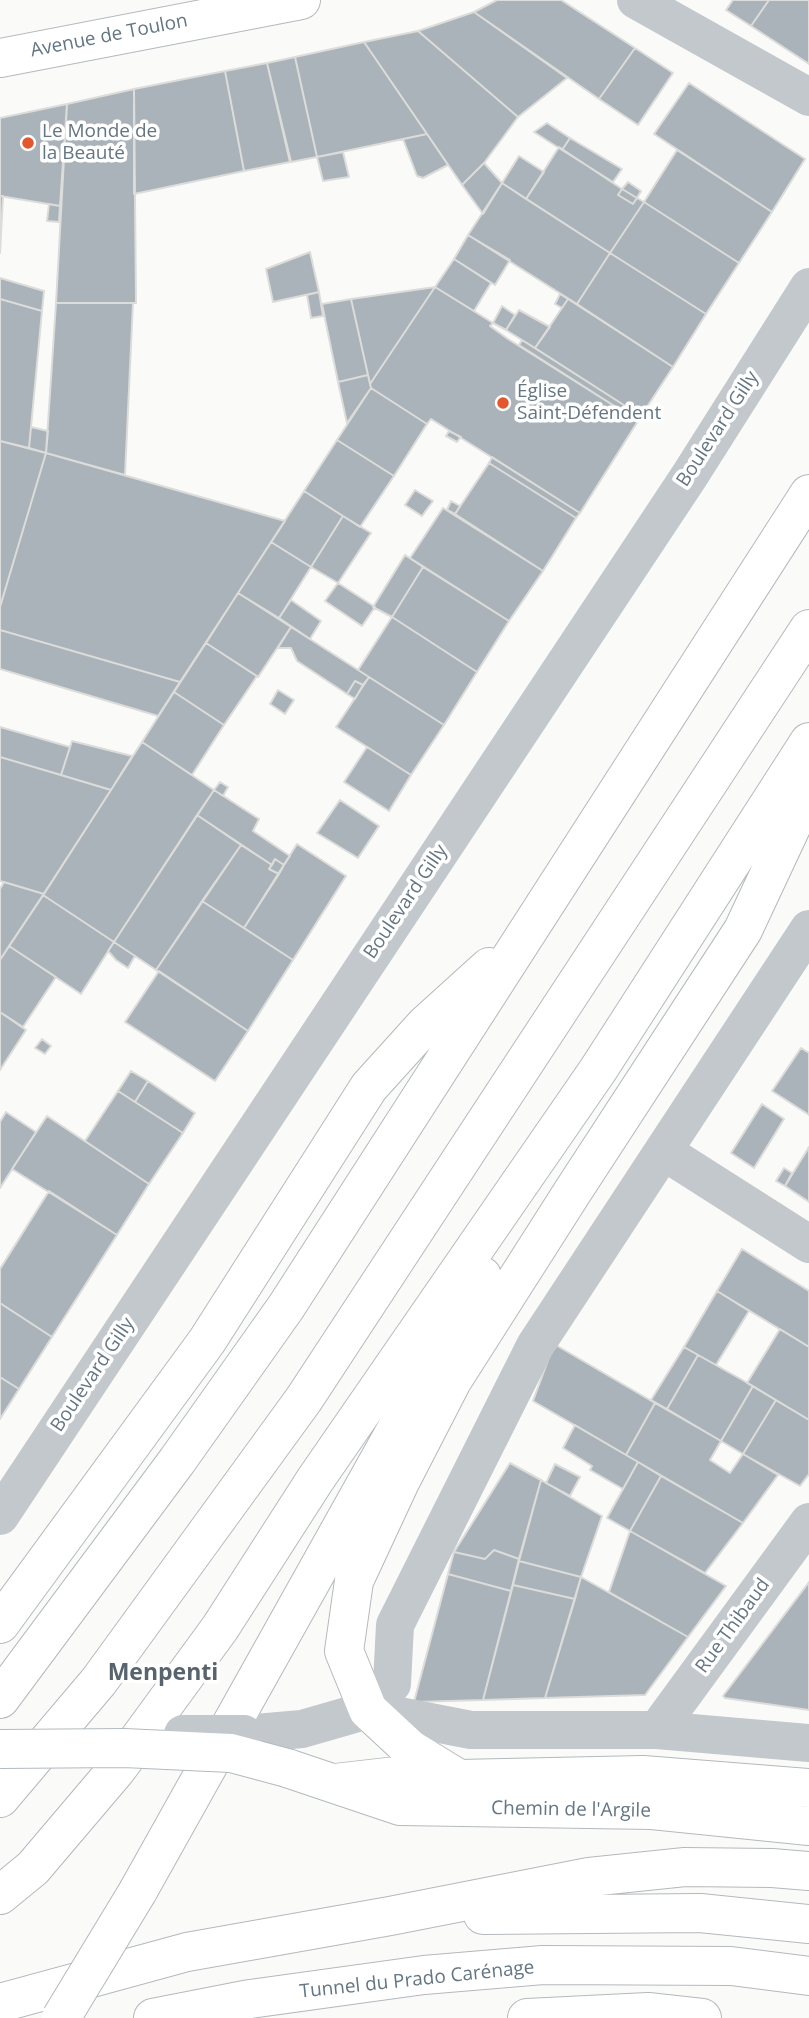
<!DOCTYPE html>
<meta charset="utf-8">
<style>
body{margin:0}
canvas{display:block;background:#fafaf8}
</style>
<canvas width="809" height="2018"></canvas>
<script>
const ctx = document.querySelector('canvas').getContext('2d');
ctx.lineJoin = 'round';
function paint(path, color) { ctx.fillStyle = color; ctx.fill(path, 'evenodd'); }
const shape = rows => new Path2D(rows.map(r => 'M' + r).join(''));
function strokePath(path, color, width, dash) { ctx.strokeStyle = color; ctx.lineWidth = width; ctx.lineCap = dash ? 'butt' : 'round'; ctx.setLineDash(dash || []); ctx.stroke(path); }
function label(font, color, halo, rows, align = 'center') {
  ctx.font = font + ' "Open Sans",sans-serif'; ctx.lineWidth = 7; ctx.setLineDash([]); ctx.textBaseline = 'middle'; ctx.strokeStyle = halo; ctx.fillStyle = color; for (const [text, x, y, turn = 0] of rows) {
    ctx.save(); ctx.translate(x, y); ctx.rotate((+turn || 0) * Math.PI / 180); ctx.textAlign = isNaN(turn) ? turn : align; if (halo) ctx.strokeText(text, 0, 0); ctx.fillText(text, 0, 0); ctx.restore();
  }
}
const building = shape([
 [497,0,561,0,635,48,599,99,474,12,497,0],
 [733,0,769,0,751,26,726,10,733,0],
 [769,0,809,0,809,64,751,26,769,0],
 [474,12,567,78,518,117,418,31,474,12],
 [418,31,518,117,484,163,462,185,364,42,418,31],
 [364,42,427,134,317,157,295,57,364,42],
 [635,48,673,73,638,125,599,99,635,48],
 [295,57,317,157,291,162,267,63,295,57],
 [267,63,290,162,244,171,225,71,267,63],
 [225,71,244,171,134,194,134,89,225,71],
 [689,83,805,159,772,212,654,134,689,83],
 [134,89,136,303,56,303,67,104,134,89],
 [67,104,60,206,0,196,0,118,67,104],
 [547,123,570,138,562,150,534,132,547,123],
 [427,134,448,165,423,178,417,176,403,139,427,134],
 [570,138,622,169,613,182,562,150,570,138],
 [559,147,622,189,618,195,633,204,637,198,644,202,610,253,526,199,559,147],
 [677,150,772,212,739,263,644,202,677,150],
 [343,152,349,177,323,181,317,157,343,152],
 [519,156,544,172,526,199,502,183,519,156],
 [484,163,502,183,483,214,462,185,484,163],
 [628,182,641,191,637,198,622,189,628,182],
 [502,183,610,253,577,304,468,235,502,183],
 [622,189,637,198,633,204,618,195,622,189],
 [0,196,3,196,0,253,0,196],
 [644,202,739,263,706,314,610,253,644,202],
 [49,204,60,206,59,222,47,221,49,204],
 [468,235,510,260,495,285,454,259,468,235],
 [310,252,319,292,273,302,266,269,310,252],
 [610,253,706,314,673,367,577,304,610,253],
 [454,259,491,283,474,311,435,287,454,259],
 [0,278,44,291,42,311,0,299,0,278],
 [435,287,493,323,490,326,508,339,638,421,580,513,431,419,427,424,371,388,370,384,435,287],
 [435,287,370,384,351,299,435,287],
 [319,292,323,316,311,318,307,295,319,292],
 [560,294,568,299,562,308,555,304,560,294],
 [0,299,42,311,29,448,0,441,0,299],
 [351,299,368,375,338,382,322,304,351,299],
 [568,299,673,367,641,416,535,348,568,299],
 [56,303,133,303,125,475,46,453,56,303],
 [502,306,515,315,506,330,493,323,502,306],
 [519,310,550,327,535,348,506,330,519,310],
 [522,340,641,416,638,421,519,345,522,340],
 [368,375,371,388,347,423,338,382,368,375],
 [371,388,427,424,394,476,337,440,371,388],
 [31,427,48,431,46,453,29,448,31,427],
 [449,431,461,437,457,442,446,436,449,431],
 [337,440,394,476,360,527,304,491,337,440],
 [0,441,46,453,0,607,0,441],
 [46,453,285,521,180,682,0,630,0,607,46,453],
 [492,457,580,513,576,518,489,463,492,457],
 [489,463,576,518,543,571,455,514,489,463],
 [415,490,433,501,422,516,405,505,415,490],
 [304,491,343,516,311,567,271,542,304,491],
 [451,501,460,506,455,514,447,510,451,501],
 [443,508,543,571,509,621,410,558,443,508],
 [343,516,371,533,338,583,311,567,343,516],
 [271,542,311,567,279,618,238,593,271,542],
 [405,555,423,567,392,617,373,607,405,555],
 [423,567,509,621,477,672,392,617,423,567],
 [338,583,375,607,362,626,325,601,338,583],
 [238,593,291,627,258,677,206,643,238,593],
 [291,600,321,621,310,639,279,618,291,600],
 [392,617,477,672,444,725,358,670,392,617],
 [291,627,369,677,363,685,355,681,347,694,297,661,291,648,278,648,291,627],
 [0,630,180,682,158,716,0,669,0,630],
 [206,643,257,676,224,725,174,692,206,643],
 [369,677,444,725,411,775,336,727,369,677],
 [355,681,363,685,355,699,347,694,355,681],
 [278,690,294,700,285,714,270,704,278,690],
 [174,692,224,725,192,775,142,742,174,692],
 [0,727,70,747,61,775,0,757,0,727],
 [72,741,132,756,111,790,61,775,72,741],
 [142,742,214,790,114,942,43,895,142,742],
 [367,747,411,775,389,811,344,782,367,747],
 [0,757,111,790,44,894,0,881,0,757],
 [220,782,228,787,223,796,214,790,220,782],
 [214,790,259,819,253,831,290,856,284,865,275,859,272,865,197,815,214,790],
 [340,800,379,826,358,858,317,833,340,800],
 [197,815,241,845,156,970,114,942,197,815],
 [297,844,346,876,293,960,244,928,297,844],
 [241,845,272,865,269,869,279,874,244,928,202,901,241,845],
 [275,859,284,865,279,874,269,869,275,859],
 [4,882,44,894,0,960,0,889,4,882],
 [43,895,114,942,81,994,9,946,43,895],
 [202,901,293,960,248,1031,156,970,202,901],
 [114,942,135,956,128,968,116,960,108,951,114,942],
 [9,946,56,977,23,1027,0,1012,0,960,9,946],
 [159,971,248,1031,215,1081,125,1022,159,971],
 [0,1012,26,1030,0,1070,0,1012],
 [42,1039,51,1046,45,1054,35,1048,42,1039],
 [801,1048,809,1053,809,1115,772,1091,801,1048],
 [131,1071,148,1081,135,1102,118,1091,131,1071],
 [148,1081,195,1113,183,1133,135,1102,148,1081],
 [118,1091,183,1133,149,1184,85,1141,118,1091],
 [762,1104,784,1119,754,1168,731,1153,762,1104],
 [6,1112,36,1132,0,1188,0,1122,6,1112],
 [47,1116,149,1184,117,1235,12,1169,47,1116],
 [809,1147,809,1202,785,1186,809,1147],
 [784,1168,792,1173,785,1186,776,1181,784,1168],
 [49,1191,117,1235,52,1337,0,1303,0,1269,49,1191],
 [742,1249,809,1291,809,1347,717,1291,742,1249],
 [717,1291,749,1311,716,1365,684,1347,717,1291],
 [0,1303,52,1337,19,1389,0,1377,0,1303],
 [780,1329,809,1347,809,1420,747,1383,780,1329],
 [554,1344,655,1403,626,1455,533,1401,554,1344],
 [684,1347,698,1355,667,1409,651,1400,684,1347],
 [698,1355,753,1386,721,1441,667,1409,698,1355],
 [0,1377,19,1389,0,1419,0,1377],
 [753,1386,776,1400,743,1454,721,1441,753,1386],
 [776,1400,809,1420,809,1474,800,1486,743,1454,776,1400],
 [655,1403,721,1441,710,1460,730,1473,743,1454,778,1475,743,1523,626,1455,655,1403],
 [575,1425,638,1462,623,1489,590,1470,592,1466,563,1448,575,1425],
 [638,1462,661,1476,630,1531,607,1518,638,1462],
 [510,1463,541,1480,519,1559,494,1550,485,1559,454,1552,510,1463],
 [555,1464,580,1477,570,1496,546,1483,555,1464],
 [661,1476,743,1523,705,1573,630,1531,661,1476],
 [541,1480,602,1516,581,1577,519,1561,541,1480],
 [630,1531,726,1586,688,1637,609,1592,630,1531],
 [494,1550,519,1559,511,1591,448,1574,454,1552,485,1559,494,1550],
 [519,1561,581,1577,575,1599,513,1585,519,1561],
 [448,1574,511,1591,483,1700,414,1702,448,1574],
 [581,1577,688,1637,645,1695,545,1698,581,1577],
 [809,1582,809,1710,725,1698,723,1696,809,1582],
 [513,1585,575,1599,545,1698,483,1700,513,1585]
]);
const street = shape([
 [636,0,809,97],
 [663,1151,809,1244],
 [0,1516,690,475,809,287],
 [368,1710,392,1684,395,1625,535,1346,809,929],
 [657,1730,809,1522],
 [244,1734,302,1729,368,1710,471,1730,657,1730,809,1743]
]);
const secondary = shape([
 [0,58,301,0],
 [287,1768,400,1806,652,1810,809,1826]
]);
const highway = shape([
 [0,1624,207,1341,369,1087,426,1024,489,967],
 [0,1699,177,1461,286,1307,809,494],
 [459,1779,410,1749,368,1710,344,1651,354,1581,400,1482,452,1381,573,1191,743,930,809,789],
 [335,1783,396,1776,459,1779,643,1775,809,1788],
 [0,1798,99,1681,304,1399,809,629],
 [138,1891,482,1276],
 [0,1895,33,1868,117,1769,220,1628,315,1480,598,1070,809,742],
 [483,1915,700,1913,809,1924],
 [0,2003,187,1952,390,1916,589,1877,685,1867,772,1868,809,1871],
 [153,2018,250,1999,424,1975,543,1965,731,1966,809,1976],
 [527,2018,648,2012,702,2018]
]);
const streetBridge = shape([
 [183,1734,244,1734]
]);
const secondaryBridge = shape([
 [0,1749,124,1748,231,1753,287,1768]
]);
const highwayBridge = shape([
 [61,2018,138,1891]
]);
const markers = [
 [28,143,7,"#e4572e"],
 [503,403,7,"#e4572e"]
];
const streetNames = [
 ["Avenue de Toulon",109,36,-11],
 ["Boulevard Gilly",718,429,-57],
 ["Boulevard Gilly",406,902,-56],
 ["Boulevard Gilly",93,1375,-56],
 ["Rue Thibaud",733,1626,-54],
 ["Chemin de l'Argile",571,1810,1],
 ["Tunnel du Prado Carénage",417,1980,-6]
];
const poiNames = [
 ["Le Monde de",42,132],
 ["la Beauté",42,154],
 ["Église",517,392],
 ["Saint-Défendent",517,414]
];
const quarterNames = [
 ["Menpenti",163,1673]
];
paint(building, '#aab3b9');
strokePath(building, '#dcdcda', 2);
strokePath(secondary, '#b3babf', 40);
strokePath(highway, '#b4b9bd', 40);
strokePath(street, '#c3c8cc', 38);
strokePath(secondary, '#fff', 38);
strokePath(highway, '#fff', 38);
strokePath(secondaryBridge, '#b3babf', 40, []);
strokePath(highwayBridge, '#b4b9bd', 40, []);
strokePath(streetBridge, '#c3c8cc', 38);
strokePath(secondaryBridge, '#fff', 38);
strokePath(highwayBridge, '#fff', 38);
for (const [x, y, r, color] of markers) { const dot = new Path2D(); dot.arc(x, y, r, 0, 2 * Math.PI); ctx.fillStyle = color; ctx.fill(dot); strokePath(dot, '#fff', 2.5); }
label('19px', '#657683', '#fff', streetNames);
label('19px', '#657683', '#fff', poiNames, 'left');
label('bold 23px', '#57646e', '#fff', quarterNames);
</script>
